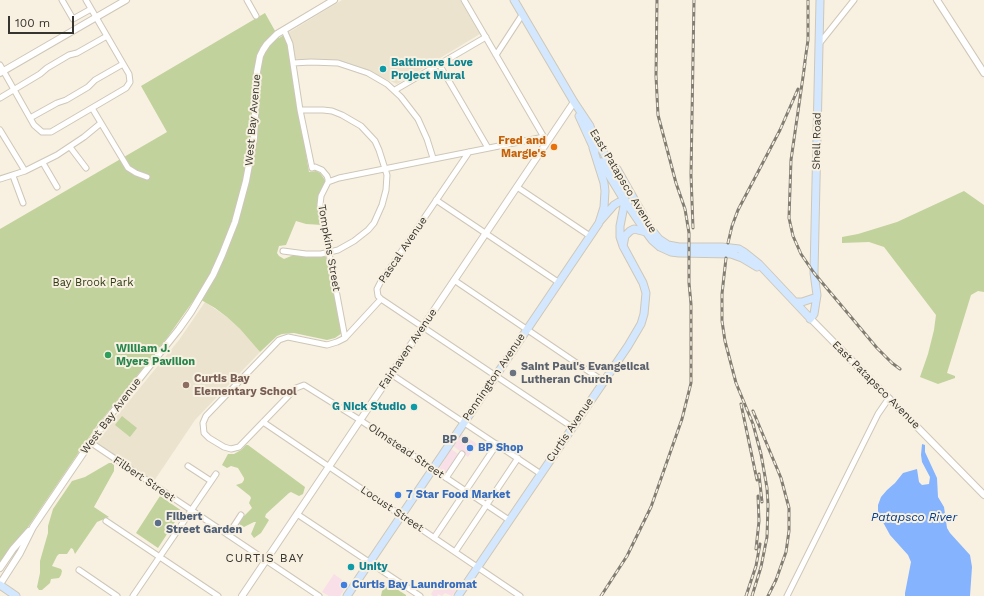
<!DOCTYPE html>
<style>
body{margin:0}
#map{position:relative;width:984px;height:596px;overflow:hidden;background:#f8f1e1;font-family:"Work Sans",sans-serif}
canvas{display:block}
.scale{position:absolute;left:8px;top:16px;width:66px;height:18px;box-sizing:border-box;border:2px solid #36342e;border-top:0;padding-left:5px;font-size:12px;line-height:14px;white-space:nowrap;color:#36342e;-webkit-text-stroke:3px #f8f1e1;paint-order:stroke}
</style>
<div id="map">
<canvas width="984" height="596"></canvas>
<div class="scale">100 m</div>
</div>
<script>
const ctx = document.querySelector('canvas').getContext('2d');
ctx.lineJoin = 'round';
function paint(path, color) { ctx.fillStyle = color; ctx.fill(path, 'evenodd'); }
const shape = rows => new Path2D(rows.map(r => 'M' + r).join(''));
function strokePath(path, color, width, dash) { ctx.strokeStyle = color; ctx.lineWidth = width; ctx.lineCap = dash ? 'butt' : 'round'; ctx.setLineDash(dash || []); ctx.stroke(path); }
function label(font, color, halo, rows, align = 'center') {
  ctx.font = font + ' "Work Sans",sans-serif'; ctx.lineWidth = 4; ctx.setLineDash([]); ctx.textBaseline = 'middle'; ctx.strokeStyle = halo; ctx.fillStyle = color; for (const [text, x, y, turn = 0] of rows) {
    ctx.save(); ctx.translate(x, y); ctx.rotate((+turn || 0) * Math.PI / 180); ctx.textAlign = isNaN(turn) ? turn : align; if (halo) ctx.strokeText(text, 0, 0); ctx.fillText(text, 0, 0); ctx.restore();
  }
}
const commercial = shape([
 [462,434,477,444,468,457,453,446],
 [451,449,460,455,447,474,439,469],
 [334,574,348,584,340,596,329,596,322,592],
 [441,578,457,589,452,596,445,593,442,596,438,594,437,596,433,596,431,594]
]);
const education = shape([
 [342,0,460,0,480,34,397,84,354,65,322,59,299,61,295,59,288,33],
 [205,302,227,317,240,329,260,352,195,420,154,481,97,443,116,417,179,340]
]);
const green = shape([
 [265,13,279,38,284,35,288,46,309,172,316,171,320,173,325,180,325,184,318,198,322,225,306,224,296,221,286,245,279,246,277,253,279,256,284,259,296,254,326,257,342,333,335,338,327,340,294,333,282,334,277,336,260,352,240,329,227,317,215,308,196,297,167,338,96,427,26,530,0,564,0,229,167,132,141,86],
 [964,191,984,205,984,292,978,291,971,295,947,373,955,376,955,378,938,384,920,377,928,354,934,330,936,315,884,247,869,242,842,243,842,237,858,234,897,222],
 [122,416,137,428,130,437,115,425],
 [246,445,248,445,305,487,303,494,299,496,291,492,289,493,266,514,265,517,269,520,266,525,261,533,254,538,251,534,256,522,254,522,244,527,239,524,240,520,252,508,249,503,251,498,250,496,236,485,242,483,244,480,244,478,238,468,231,466,227,468,222,465,228,454,234,454,241,450],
 [109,463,112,463,114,465,114,471,94,507,109,517,97,522,75,554,73,549,71,548,67,554,59,554,57,556,52,566,61,569,62,571,61,575,59,578,51,579,50,583,42,590,39,590,37,587,40,573,40,561,48,533,48,526,53,509,72,481,85,477],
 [160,496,182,511,158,548,136,533],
 [389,584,406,595,406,596,381,596,382,591]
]);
const water = shape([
 [922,444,925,445,925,452,937,478,938,497,944,507,947,528,950,533,970,555,972,567,970,596,905,596,905,593,911,562,908,555,890,535,878,513,878,505,881,497,887,490,895,483,903,473,917,469,919,482,922,485,929,484,930,477,922,462,921,455]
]);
const minor = shape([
 [62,0,73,19,91,9],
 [247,0,256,16],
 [464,0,545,139],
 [284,30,290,44,300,110,312,168,315,167,322,170,327,176,328,179,328,182,321,196,320,205,345,338],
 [819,44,854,0],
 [496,55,522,15],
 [293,63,311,62,338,63,368,73,387,84,401,97,418,119,427,139,433,158],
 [439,64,488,148],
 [0,65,34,125,42,132,51,132,126,88,130,82,129,74,86,0],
 [395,90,486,37],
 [0,98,40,74,47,68,69,55,77,53,107,36],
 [92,108,128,168,136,173,147,177],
 [30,118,57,103,66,100,88,87,95,80,123,64],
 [0,130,25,171],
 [70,147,86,168],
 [469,152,380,283,377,289,378,296,381,299,572,427],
 [43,163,57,187],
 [13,176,23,203],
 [0,179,25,171,57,155,84,137,101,123],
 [328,182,339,178,544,137],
 [517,187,590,236],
 [436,200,558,282],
 [283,251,306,254,321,254,338,250,354,241,368,230,374,223,382,205,386,190,387,175,379,150,375,141,361,126,342,115,332,111,323,110,300,110],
 [454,280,603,381],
 [381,299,345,338,337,342,327,345,288,337,279,340,206,416,203,423,204,433,209,438,224,447,231,449,239,447,296,388,304,385,360,420,509,520],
 [391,374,541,474],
 [263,422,520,596],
 [90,442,319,596],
 [188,466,211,481],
 [446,478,462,454],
 [297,514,420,596],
 [106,521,218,596],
 [228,535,241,515],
 [434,538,497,444],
 [455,552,518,458],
 [79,570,117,596],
 [133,596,216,474],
 [787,596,878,414,889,398]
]);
const tertiary = shape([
 [937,0,984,73],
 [0,73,126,0],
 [808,316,984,495],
 [0,568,13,549,29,531],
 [0,584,20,553,33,527,88,446,112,413,179,329,191,312,213,275,222,255,235,222,246,181,254,138,257,72,260,56,263,50,267,44,277,34,334,0],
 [242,596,574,102]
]);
const secondary = shape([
 [514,0,574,102,590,126],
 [579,116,595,151],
 [601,162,621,195,646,232,652,240,660,247,671,252,679,253,731,254,742,258,757,267],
 [617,169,651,229,659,239,668,245,679,247,722,247,739,249,744,252,759,264,808,316],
 [600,221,614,205,619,202,628,202],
 [623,246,625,236,630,231,634,229,646,232],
 [795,302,802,302,814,298],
 [810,319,814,314,817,295,814,273,820,0],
 [0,585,16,596],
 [347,596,599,223,604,207,605,191,604,183,593,148],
 [458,596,628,346,641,324,644,314,646,293,643,283,623,246,620,237,620,226,625,201,624,193,619,182,588,123]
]);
const rail = shape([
 [805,63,791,160,789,218,793,236,801,254,814,273,877,348,892,363,900,369],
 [804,68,808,40,808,0],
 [693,228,691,175,694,0],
 [728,243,732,226,738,210,780,130,798,89],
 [726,258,722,294,722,321,725,341,736,383,753,424,761,454,767,488,768,505,767,537,761,567,752,596],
 [741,404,757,480],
 [753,411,781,478,789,508,789,531,786,552,776,580,768,596],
 [759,474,762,502],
 [756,549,759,521,758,496],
 [601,596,627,556,651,507,682,419,691,383,691,304,689,283,689,233,685,209,676,183,658,115,656,76,657,0],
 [746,596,756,566,760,544]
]);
const markers = [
 [383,69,4,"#0f9aa8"],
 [554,147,4,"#e8710a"],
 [108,355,4,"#2e9e5b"],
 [513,373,4,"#6b7280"],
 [186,385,4,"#8d6e63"],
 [414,407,4,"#0f9aa8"],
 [465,440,4,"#5c6f8a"],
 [470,448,4,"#3f7fe0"],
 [398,495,4,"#3f7fe0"],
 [158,523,4,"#5c6f8a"],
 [351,567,4,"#0f9aa8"],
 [344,585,4,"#3f7fe0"]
];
const cultureNames = [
 ["Baltimore Love",391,63],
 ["Project Mural",391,76],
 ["G Nick Studio",406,407,"right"],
 ["Unity",359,567]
];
const streetNames = [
 ["West Bay Avenue",253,120,-85],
 ["Shell Road",817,141,-89],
 ["East Patapsco Avenue",623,181,59],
 ["Tompkins Street",329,248,80],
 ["Pascal Avenue",403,250,-56],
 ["Fairhaven Avenue",408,349,-56],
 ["Pennington Avenue",494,377,-56],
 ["East Patapsco Avenue",876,385,45],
 ["West Bay Avenue",111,416,-53],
 ["Curtis Avenue",570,430,-56],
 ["Olmstead Street",406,451,34],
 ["Filbert Street",144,479,34],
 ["Locust Street",392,509,34]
];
const foodNames = [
 ["Fred and",546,141],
 ["Margie's",546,154]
];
const parkNames = [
 ["Bay Brook Park",93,283]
];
const leisureNames = [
 ["William J.",116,349],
 ["Myers Pavilion",116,362]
];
const worshipNames = [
 ["Saint Paul's Evangelical",521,367],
 ["Lutheran Church",521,380]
];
const educationNames = [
 ["Curtis Bay",194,379],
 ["Elementary School",194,392]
];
const serviceNames = [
 ["BP",457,440],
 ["Filbert",166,517,"left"],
 ["Street Garden",166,530,"left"]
];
const shopNames = [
 ["BP Shop",478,448],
 ["7 Star Food Market",406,495],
 ["Curtis Bay Laundromat",352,585]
];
const waterNames = [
 ["Patapsco River",914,517]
];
const neighbourhoodNames = [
 ["CURTIS BAY",265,558]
];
paint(commercial, '#f9dfe7');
paint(education, '#ebe3ce');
paint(green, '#c1d29d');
paint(water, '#85b3fd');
strokePath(minor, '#cec7b9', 7);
strokePath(tertiary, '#cec7b9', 8);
strokePath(secondary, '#cec7b9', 9);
strokePath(minor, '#fff', 5);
strokePath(tertiary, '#fff', 6);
strokePath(secondary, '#d3e8fe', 7);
strokePath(rail, '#817d73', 3);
strokePath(rail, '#f8f1e1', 1.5, [4.5]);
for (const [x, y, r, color] of markers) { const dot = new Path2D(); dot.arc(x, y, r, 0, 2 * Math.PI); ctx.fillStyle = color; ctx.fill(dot); strokePath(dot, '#f8f1e1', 1.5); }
label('bold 11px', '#0d838f', '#f8f1e1', cultureNames, 'left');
label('11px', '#36342e', '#f8f1e1', streetNames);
label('bold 11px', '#c56008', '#f8f1e1', foodNames, 'right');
label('11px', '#313b16', '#f8f1e1', parkNames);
label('bold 11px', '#27864d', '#f8f1e1', leisureNames, 'left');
label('bold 11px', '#5b616d', '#f8f1e1', worshipNames, 'left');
label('bold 11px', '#785e54', '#f8f1e1', educationNames, 'left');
label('bold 11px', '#4e5e75', '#f8f1e1', serviceNames, 'right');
label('bold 11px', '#366cbe', '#f8f1e1', shopNames, 'left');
label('italic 12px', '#033d90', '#f8f1e1', waterNames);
ctx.letterSpacing = '1px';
label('12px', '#36342e', '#f8f1e1', neighbourhoodNames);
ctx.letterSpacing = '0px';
</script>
